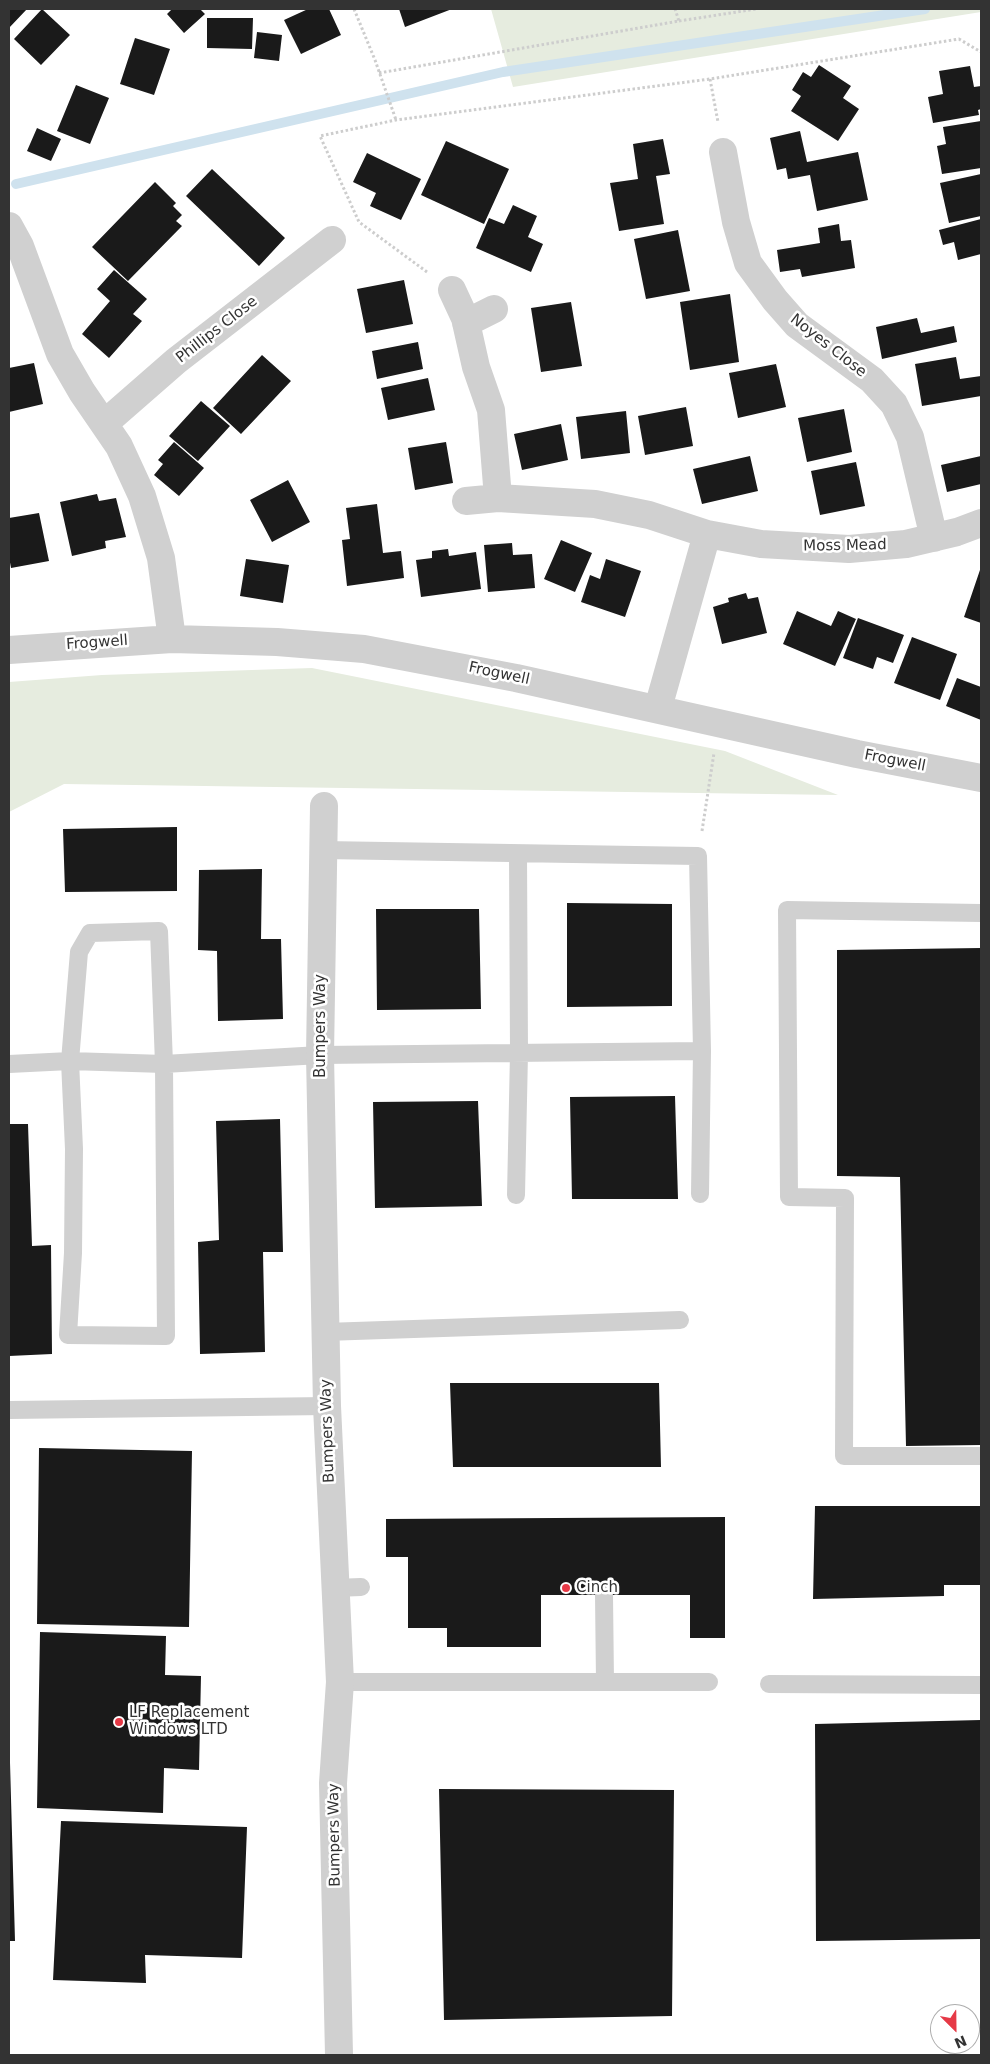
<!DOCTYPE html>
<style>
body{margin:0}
#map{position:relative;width:990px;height:2064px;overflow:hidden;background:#fff;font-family:"DejaVu Sans",sans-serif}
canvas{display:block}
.frame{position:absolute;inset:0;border:10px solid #333;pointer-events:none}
.north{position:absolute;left:930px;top:2004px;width:50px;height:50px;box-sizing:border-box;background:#fff;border:1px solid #adadad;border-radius:50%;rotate:157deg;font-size:14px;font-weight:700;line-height:20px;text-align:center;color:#333}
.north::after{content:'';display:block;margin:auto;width:18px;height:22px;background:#e63946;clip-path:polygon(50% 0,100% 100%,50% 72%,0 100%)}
</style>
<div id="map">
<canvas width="990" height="2064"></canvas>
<div class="frame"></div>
<div class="north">N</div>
</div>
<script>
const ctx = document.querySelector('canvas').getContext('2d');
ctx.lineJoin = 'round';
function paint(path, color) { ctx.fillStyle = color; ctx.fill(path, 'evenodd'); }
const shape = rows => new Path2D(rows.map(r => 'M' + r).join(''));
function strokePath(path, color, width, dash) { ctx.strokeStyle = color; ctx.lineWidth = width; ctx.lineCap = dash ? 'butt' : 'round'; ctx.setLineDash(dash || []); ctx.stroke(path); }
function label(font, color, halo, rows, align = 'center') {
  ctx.font = font + ' "DejaVu Sans",sans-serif'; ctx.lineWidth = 5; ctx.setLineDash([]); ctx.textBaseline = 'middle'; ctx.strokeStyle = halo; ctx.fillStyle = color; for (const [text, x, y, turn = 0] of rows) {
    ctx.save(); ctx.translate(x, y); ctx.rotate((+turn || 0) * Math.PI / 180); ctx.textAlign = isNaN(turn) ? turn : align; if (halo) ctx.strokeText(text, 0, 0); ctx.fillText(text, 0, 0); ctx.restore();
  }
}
const green = shape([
 [491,9,981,9,981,12,513,87],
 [312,668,725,751,838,795,64,784,9,812,9,682,102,675]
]);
const stream = shape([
 [16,184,503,72,925,9]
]);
const building = shape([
 [9,9,27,9,9,28],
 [42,9,70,35,41,65,14,39],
 [172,9,200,9,205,14,184,33,167,14],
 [308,9,329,9,341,35,301,54,284,20],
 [399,9,452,9,405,27],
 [207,18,253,18,252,49,207,48],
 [257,32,282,35,279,61,254,58],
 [135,38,170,49,154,95,120,84],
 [819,65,851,86,843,98,859,109,838,141,791,111,801,96,792,90,803,72,811,77],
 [970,66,974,87,981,86,981,109,978,110,979,115,933,123,928,97,943,94,939,71],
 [76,85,109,98,90,144,57,131],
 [981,121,981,168,942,174,937,146,946,144,943,127],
 [37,128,61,139,51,161,27,151],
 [800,131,807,162,858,152,868,200,817,211,810,175,788,179,786,168,777,170,770,138],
 [663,139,670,174,656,176,664,224,619,231,610,183,638,179,633,144],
 [446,141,509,169,484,224,421,195],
 [367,153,421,179,401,220,370,206,376,193,353,182],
 [212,169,285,238,259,266,186,196],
 [981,174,981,216,949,223,940,183],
 [155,182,176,203,173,206,182,215,176,221,182,226,128,281,92,247],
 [513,205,537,216,528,237,543,244,531,272,476,248,489,218,504,224],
 [981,219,981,254,958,260,954,242,943,245,939,230],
 [839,224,841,241,851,240,855,268,802,277,800,269,780,272,777,250,820,243,818,228],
 [678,230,690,291,646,299,634,239],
 [114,270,147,299,133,314,142,321,109,358,82,334,110,301,97,289],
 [404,280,413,324,366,333,357,289],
 [730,294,739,362,690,370,680,302],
 [571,302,582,366,541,372,531,308],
 [917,318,921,333,954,326,957,342,882,359,876,327],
 [418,342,423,369,377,379,372,351],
 [262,355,291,381,241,434,213,408],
 [956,357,960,379,981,376,981,396,922,406,915,364],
 [34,363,43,404,9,412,9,368],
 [776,364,786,407,738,418,729,373],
 [428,378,435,410,388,420,381,388],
 [201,401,230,426,198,461,169,436],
 [686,407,693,446,645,455,638,416],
 [844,409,852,452,807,462,798,418],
 [626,411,630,453,581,459,576,417],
 [561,424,568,460,522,470,514,434],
 [174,442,204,468,179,496,154,475,163,464,158,460],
 [446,442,453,483,415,490,408,448],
 [750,456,758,491,702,504,693,469],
 [981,456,981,484,947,492,941,465],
 [856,462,865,506,820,515,811,471],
 [288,480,310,522,272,542,250,500],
 [97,494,99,501,116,498,126,537,105,541,106,548,72,556,60,502],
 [377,504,383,553,401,551,404,578,347,586,342,540,350,539,346,508],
 [39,513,49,561,11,568,9,557,9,518],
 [561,540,592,553,575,592,544,579],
 [512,543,513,555,532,554,535,588,488,592,484,545],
 [448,549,449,556,476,552,481,589,421,597,416,560,432,558,432,551],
 [246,559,289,565,283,603,240,596],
 [606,559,641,571,625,617,581,602,590,575,600,579],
 [981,567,981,623,964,617],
 [746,593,748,599,758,597,767,633,722,644,713,607,729,602,728,598],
 [797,611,831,626,838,611,856,619,835,666,783,644],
 [858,618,904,635,893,663,877,657,873,669,843,658],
 [912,637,957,654,940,700,894,683],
 [957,678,981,687,981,720,946,706],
 [177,827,177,891,65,892,63,829],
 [262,869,261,939,281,939,283,1019,218,1021,217,951,198,950,199,870],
 [567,903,672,904,672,1006,567,1007],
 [376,909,479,909,481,1009,377,1010],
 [981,948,981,1445,906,1446,900,1177,837,1176,837,950],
 [675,1096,678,1199,572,1199,570,1097],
 [478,1101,482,1206,375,1208,373,1102],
 [280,1119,283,1252,263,1252,265,1352,200,1354,198,1242,219,1240,216,1121],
 [9,1124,28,1124,32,1246,51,1245,52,1354,9,1356],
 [450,1383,659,1383,661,1467,453,1467],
 [39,1448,192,1451,189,1627,37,1624],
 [815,1506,981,1506,981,1585,944,1585,944,1596,813,1599],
 [725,1517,725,1638,690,1638,690,1595,541,1595,541,1647,447,1647,447,1628,408,1628,408,1557,386,1557,386,1519],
 [40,1632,166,1636,165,1675,201,1676,199,1770,164,1768,163,1813,37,1808],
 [981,1720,981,1939,816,1941,815,1724],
 [9,1727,15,1941,9,1941],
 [439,1789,674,1790,672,2016,444,2020],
 [61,1821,247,1827,242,1958,145,1955,146,1983,53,1980]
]);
const path = shape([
 [354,9,375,60,396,120],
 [679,21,756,9],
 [379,73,679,21,675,9],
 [710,79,718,122],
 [427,272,359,222,320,136,396,120,710,79,959,39,981,52],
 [702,831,714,753]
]);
const lane = shape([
 [981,913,787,910,789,1197,845,1198,844,1456,981,1456],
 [9,1064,70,1061,164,1064,159,931,90,933,79,952,70,1061,74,1149,73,1253,68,1335,166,1336,164,1064,320,1055,702,1051,698,856,323,850],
 [700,1194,702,1051],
 [516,1195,519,1053,518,854],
 [325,1332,680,1320],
 [9,1410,327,1406],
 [335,1588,361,1587],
 [604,1595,605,1682],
 [340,1682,709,1682],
 [769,1684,981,1685]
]);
const street = shape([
 [723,152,736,222,748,263,775,300,797,325,872,380,894,404,910,437,934,538],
 [9,226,20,246,60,354,82,392,119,446,142,496,161,558,172,639],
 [452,290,465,318,476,367,491,410,498,498],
 [466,323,494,309],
 [105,423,176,361,332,240],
 [466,501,498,498,595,504,649,515,707,534,658,708],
 [707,534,761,544,849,549,906,544,957,532,981,523],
 [9,650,172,639,277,642,364,649,516,678,857,754,981,778],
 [324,806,320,1055,327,1406,340,1682,333,1783,339,2055]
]);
const markers = [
 [566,1588,5,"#e63946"],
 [119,1722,5,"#e63946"]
];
const streetNames = [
 ["Phillips Close",217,330,-38],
 ["Noyes Close",828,346,38],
 ["Moss Mead",845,546,-1],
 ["Frogwell",97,643,-4],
 ["Frogwell",499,674,12],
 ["Frogwell",895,761,11],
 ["Bumpers Way",321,1026,-90],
 ["Bumpers Way",328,1431,-92],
 ["Bumpers Way",335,1835,-91]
];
const poiNames = [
 ["Cinch",576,1588],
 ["LF Replacement",129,1713],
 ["Windows LTD",129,1730]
];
paint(green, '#e6ecdf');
strokePath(stream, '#cfe2ee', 10);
paint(building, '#1a1a1a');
strokePath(path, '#cdcdcd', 3, [2.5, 2.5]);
strokePath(lane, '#d0d0d0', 18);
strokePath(street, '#d0d0d0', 28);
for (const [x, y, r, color] of markers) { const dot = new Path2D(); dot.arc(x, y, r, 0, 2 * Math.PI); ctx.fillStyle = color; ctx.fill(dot); strokePath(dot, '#fff', 2); }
label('15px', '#333', '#fff', streetNames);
label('15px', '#333', '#fff', poiNames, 'left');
</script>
